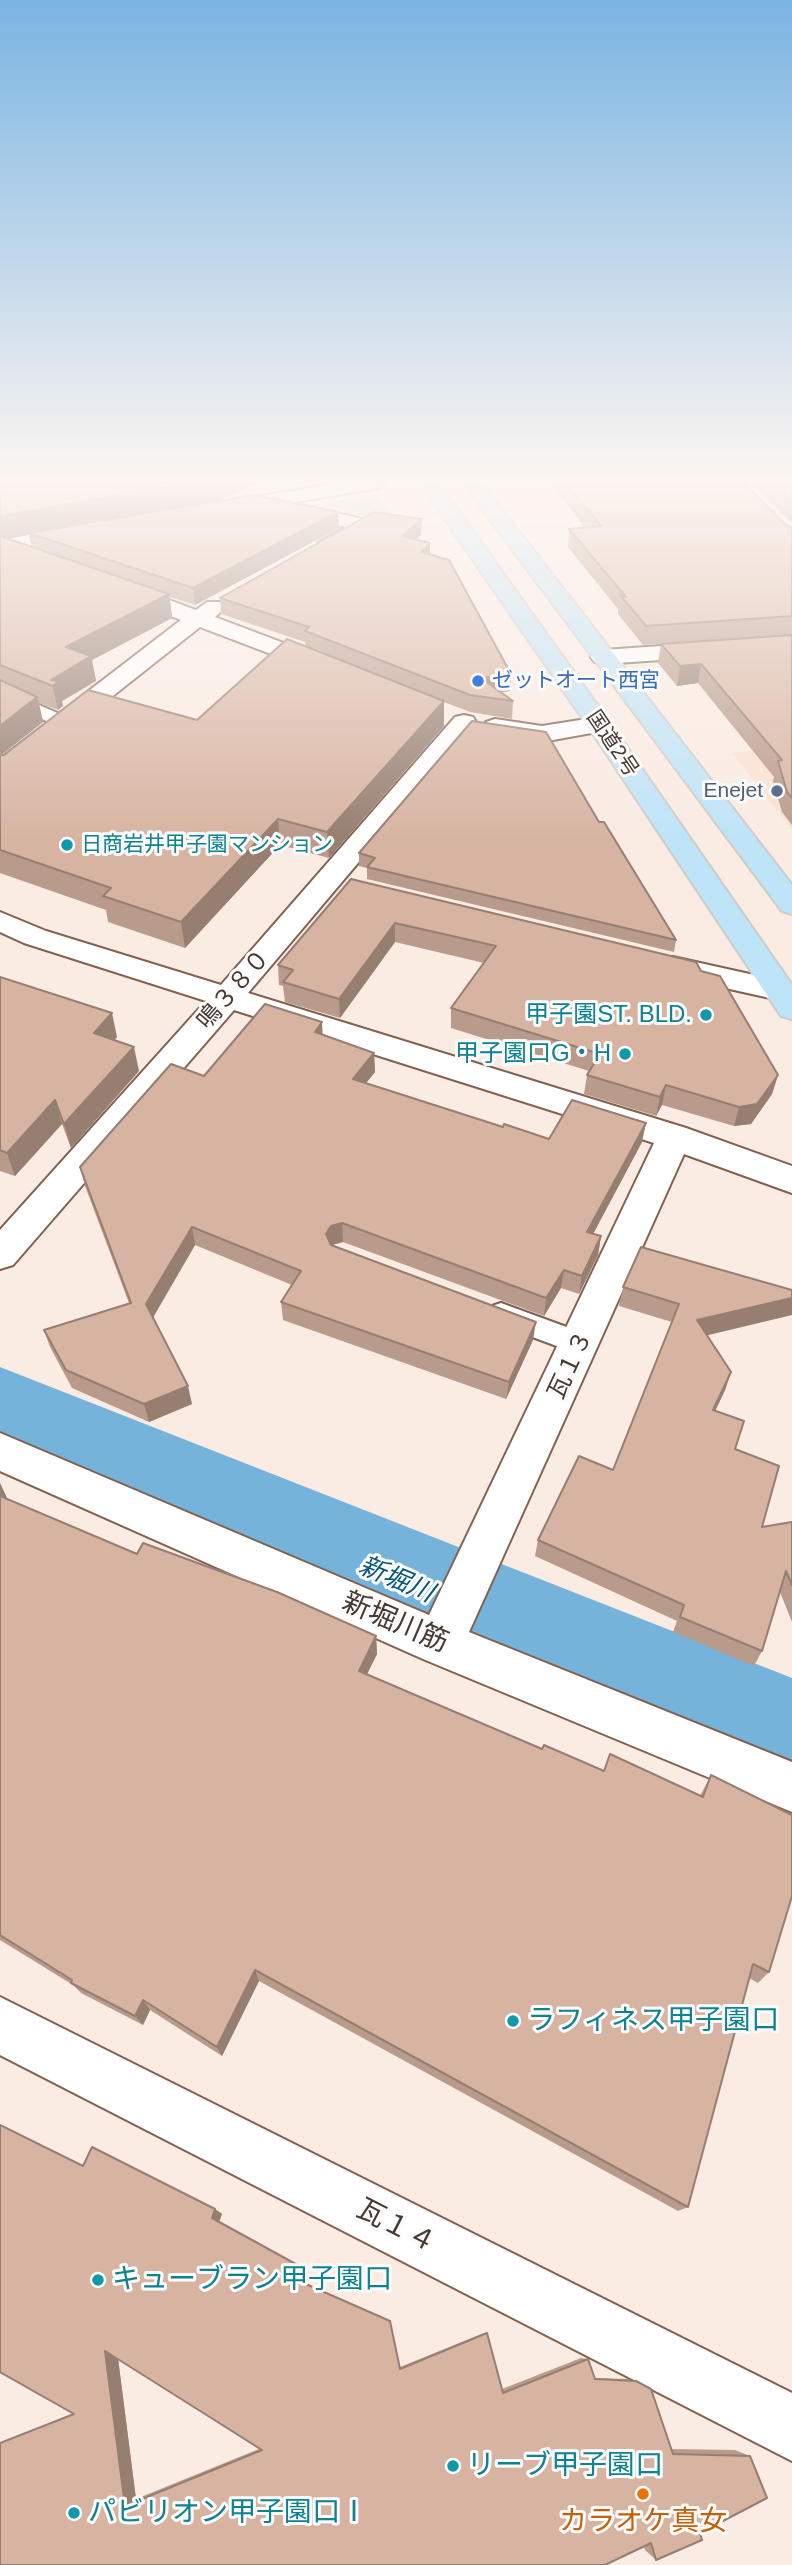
<!DOCTYPE html>
<meta charset="utf-8">
<style>
body{margin:0}
canvas{display:block;background:#faebe3}
</style>
<canvas width="792" height="2565"></canvas>
<script>
const ctx = document.querySelector('canvas').getContext('2d');
ctx.lineJoin = 'round';
function paint(path, color) { ctx.fillStyle = color; ctx.fill(path, 'evenodd'); }
const shape = rows => new Path2D(rows.map(r => 'M' + r).join(''));
function strokePath(path, color, width, dash) { ctx.strokeStyle = color; ctx.lineWidth = width; ctx.lineCap = dash ? 'butt' : 'round'; ctx.setLineDash(dash || []); ctx.stroke(path); }
function label(font, color, halo, rows, align = 'center') {
  ctx.font = font + ' Arial,"Noto Sans JP",sans-serif'; ctx.lineWidth = 6; ctx.setLineDash([]); ctx.textBaseline = 'middle'; ctx.strokeStyle = halo; ctx.fillStyle = color; for (const [text, x, y, turn = 0] of rows) {
    ctx.save(); ctx.translate(x, y); ctx.rotate((+turn || 0) * Math.PI / 180); ctx.textAlign = isNaN(turn) ? turn : align; if (halo) ctx.strokeText(text, 0, 0); ctx.fillText(text, 0, 0); ctx.restore();
  }
}
const built = shape([
 [792,746,792,829,732,753]
]);
const green = shape([
 [376,495,391,512,378,520,321,503]
]);
const river = shape([
 [0,1367,792,1678,792,1812,0,1465,0,1367]
]);
const service = shape([
 [0,688,69,718,71,722,63,727,57,726,0,699,0,688],
 [501,1303,591,1336,595,1344,591,1352,581,1355,492,1322,488,1314,492,1306,501,1303]
]);
const minor = shape([
 [288,502,371,521,374,525,333,550,319,550,316,546,319,542,346,527,281,512,278,508,281,504,288,502],
 [121,582,196,610,207,602,223,602,226,607,215,617,334,662,338,667,334,672,326,674,318,672,200,627,9,778,0,780,0,759,181,620,113,594,110,589,121,582],
 [792,637,792,651,603,664,595,662,591,657,595,652,603,650,792,637],
 [464,715,473,717,476,722,473,727,248,993,686,1128,792,1166,792,1193,684,1154,469,1632,792,1762,792,1812,423,1659,0,1471,0,1433,429,1615,654,1143,234,1010,13,1265,0,1269,0,1230,206,1001,24,943,0,932,0,912,46,931,221,985,455,717,464,715],
 [599,717,608,720,612,725,608,730,542,742,495,735,486,732,482,727,486,722,495,719,542,726,599,717],
 [673,957,790,983,792,994,779,1000,662,974,658,967,662,960,673,957],
 [0,1997,792,2393,792,2461,0,2055,0,1997]
]);
const tertiary = shape([
 [343,482,387,482,378,488,226,514,216,508,226,502,343,482],
 [81,526,88,528,91,532,88,536,0,552,0,540,81,526]
]);
const trunk = shape([
 [419,482,438,482,608,720,792,985,792,1019,781,1016,587,725,419,482],
 [462,482,481,482,792,885,792,914,782,911,462,482]
]);
const wall = shape([
 [0,482,219,500,166,510,338,512,339,528,195,605,170,597,172,618,92,660,96,681,62,701,63,706,58,710,39,703,43,722,1,755,197,720,306,647,305,642,221,614,220,598,421,535,416,539,430,554,510,691,501,692,513,701,512,719,470,712,444,702,444,726,329,858,280,845,185,948,108,922,106,910,0,873],
 [29,534,31,546,8,538],
 [554,482,743,482,787,526,792,527,792,825,782,812,773,781,774,777,698,683,677,686,658,663,661,644,697,641,643,645,618,614,618,609,568,547,569,529,585,528,554,488],
 [749,482,792,482,792,523],
 [599,822,676,940,674,952,367,879,367,868,359,866,359,853],
 [351,879,701,971,778,1075,772,1094,751,1124,734,1126,662,1105,656,1116,584,1094,587,1075,589,1071,451,1028,451,1008,484,963,395,942,340,1018,285,1002,283,986,279,985,278,965],
 [0,977,117,1037,114,1040,139,1071,71,1148,62,1124,15,1176,0,1171],
 [323,1035,374,1053,375,1072,366,1083,503,1127,549,1139,642,1142,593,1234,601,1236,598,1255,579,1294,561,1288,544,1316,343,1242,332,1245,533,1340,506,1399,283,1320,281,1302,292,1285,195,1245,153,1318,192,1404,149,1422,72,1388,50,1347,44,1330,129,1303,85,1186,80,1167,204,1076],
 [641,1247,707,1335,731,1372,725,1390,715,1411,735,1449,762,1527,792,1522,792,1622,780,1592,762,1651,754,1666,673,1632,677,1621,535,1556,538,1540,613,1470,672,1322,619,1306,623,1287],
 [0,1483,7,1499,137,1554,376,1636,377,1654,367,1674,542,1749,604,1771,700,1796,711,1775,769,1972,758,1983,749,1978,688,2207,678,2211,259,1981,222,2056,150,2010,143,2025,81,1993,73,1985,0,1940],
 [83,2166,215,2209,222,2214,219,2222,307,2271,302,2282,400,2367,484,2333,487,2333,502,2389,581,2358,588,2359,594,2378,627,2379,636,2381,671,2449,735,2450,750,2456,700,2533,656,2560,645,2550,644,2547,0,2565,74,2414],
 [118,2359,259,2449,136,2499]
]);
const shadedWall = shape([
 [193,482,262,482,219,500,32,534,29,533,29,534,0,540,0,516],
 [338,512,339,528,195,605,193,588],
 [422,519,421,535,402,552,402,536],
 [430,543,430,559,421,552],
 [169,594,172,618,92,660,96,681,62,701,63,706,58,710,51,680,66,647],
 [701,664,698,683,677,686,680,666],
 [511,674,510,691,480,695,481,678],
 [37,697,43,722,0,756,0,726],
 [444,701,444,726,329,858,327,832],
 [278,819,280,845,185,948,181,922],
 [395,923,395,942,340,1018,339,999],
 [112,1013,117,1037,99,1057,94,1033],
 [322,1022,323,1041,315,1032],
 [134,1047,139,1071,71,1148,64,1124],
 [374,1053,375,1072,354,1098,353,1079],
 [778,1075,772,1094,751,1124,734,1126,739,1107],
 [666,1085,662,1105,656,1116,660,1097],
 [55,1100,62,1124,15,1176,7,1153],
 [646,1123,642,1142,584,1251,587,1232],
 [342,1223,343,1242,332,1245,327,1253,326,1234,331,1226],
 [192,1227,195,1245,150,1322,146,1304],
 [601,1236,598,1255,579,1294,582,1276],
 [564,1270,561,1288,544,1316,546,1298],
 [792,1298,792,1315,692,1339,697,1320],
 [536,1322,533,1340,506,1399,509,1382],
 [731,1372,725,1390,707,1428,713,1410],
 [188,1386,192,1404,149,1422,144,1404],
 [0,1483,8,1500,0,1511],
 [376,1636,377,1654,360,1688,359,1671],
 [255,1970,259,1981,222,2056,217,2047],
 [143,2000,150,2010,143,2025,135,2016],
 [215,2209,222,2214,219,2222,212,2218],
 [303,2268,307,2271,302,2282,299,2281],
 [117,2350,136,2499,125,2506,105,2351]
]);
const building = shape([
 [0,482,193,482,0,516,0,482],
 [565,482,743,482,787,526,792,527,792,616,646,626,620,595,626,597,569,529,601,526,565,482],
 [771,482,792,482,792,502,771,482],
 [254,495,338,512,193,588,29,533,254,495],
 [374,512,422,519,402,536,430,543,421,552,449,560,511,674,481,678,513,701,470,695,305,631,309,627,220,598,374,512],
 [0,536,169,594,66,647,91,656,51,680,58,681,53,686,0,665,0,536],
 [792,635,792,798,787,792,778,761,782,760,701,664,680,666,661,644,792,635],
 [287,639,444,701,327,832,278,819,181,922,103,896,111,888,0,850,0,755,4,755,88,690,197,720,287,639],
 [0,680,37,697,0,726,0,680],
 [472,721,546,732,599,822,604,822,676,940,367,867,375,858,359,853,472,721],
 [351,879,696,962,701,971,720,976,778,1075,757,1104,739,1107,666,1085,660,1097,587,1075,600,1054,451,1008,496,946,395,923,339,999,283,982,293,970,278,965,351,879],
 [0,977,112,1013,94,1033,134,1047,64,1124,55,1100,7,1153,0,1150,0,977],
 [265,1004,322,1022,315,1032,374,1053,353,1079,503,1127,504,1124,549,1139,572,1100,646,1123,587,1232,601,1236,582,1276,564,1270,546,1298,342,1223,331,1226,326,1234,331,1245,536,1322,509,1382,281,1302,301,1271,192,1227,146,1304,188,1386,144,1404,66,1370,44,1330,131,1303,80,1167,171,1064,204,1076,265,1004],
 [641,1247,792,1290,792,1298,697,1320,731,1372,713,1410,744,1421,735,1449,779,1466,762,1527,792,1522,792,1585,786,1571,762,1651,680,1617,684,1605,538,1540,579,1456,613,1470,679,1304,623,1287,641,1247],
 [0,1496,137,1554,143,1543,277,1592,376,1636,359,1671,542,1749,544,1745,604,1771,610,1754,703,1797,711,1775,792,1815,792,1896,769,1972,753,1964,688,2207,255,1970,217,2047,143,2000,135,2016,71,1983,72,1980,0,1935,0,1496],
 [0,2125,83,2166,92,2147,215,2209,212,2218,303,2268,299,2281,390,2321,400,2369,487,2333,503,2393,588,2359,595,2379,636,2381,651,2389,673,2454,750,2456,767,2498,700,2533,702,2540,656,2560,651,2543,605,2565,0,2565,0,2443,74,2414,0,2372,0,2125],
 [105,2351,262,2450,125,2506,105,2351]
]);
const markers = [
 [478,681,7,"#3f7fe0"],
 [777,791,7,"#5c6f8a"],
 [67,845,7,"#0f9aa8"],
 [706,1015,7,"#0f9aa8"],
 [625,1054,7,"#0f9aa8"],
 [513,2021,7,"#0f9aa8"],
 [98,2280,7,"#0f9aa8"],
 [453,2466,7,"#0f9aa8"],
 [643,2494,7,"#e8710a"],
 [74,2513,7,"#0f9aa8"]
];
const farShopnames = [
 ["ゼットオート西宮",492,681]
];
const farStreetnames = [
 ["国道2号",612,744,56]
];
const farServicenames = [
 ["Enejet",763,791]
];
const farCulturenames = [
 ["日商岩井甲子園マンション",81,845]
];
const streetNames = [
 ["鳴３８０",234,990,-49],
 ["瓦１３",571,1365,-65]
];
const cultureNames = [
 ["甲子園ST. BLD.",692,1015],
 ["甲子園口G・H",611,1054]
];
const waterNames = [
 ["新堀川",396,1580,23]
];
const nearStreetnames = [
 ["新堀川筋",395,1623,23],
 ["瓦１４",396,2227,27]
];
const nearCulturenames = [
 ["ラフィネス甲子園口",527,2021],
 ["キューブラン甲子園口",112,2280],
 ["リーブ甲子園口",467,2466],
 ["パビリオン甲子園口Ⅰ",88,2513]
];
const nearFoodnames = [
 ["カラオケ真女",643,2522]
];
paint(built, '#fbe1d3');
paint(green, '#bcdfaf');
paint(river, '#76b3da');
strokePath(service, '#816251', 4);
strokePath(minor, '#816251', 4);
strokePath(tertiary, '#816251', 4);
strokePath(trunk, '#cfccc9', 4);
paint(service, '#fff');
paint(minor, '#fff');
paint(tertiary, '#fff');
paint(trunk, '#bee4f8');
paint(wall, '#b99b8b');
paint(shadedWall, '#967e71');
paint(building, '#d7b4a2');
strokePath(building, '#967e71', 2);
const sky = ctx.createLinearGradient(0, 0, 0, 841);
sky.addColorStop(0, '#7ab4e2');
sky.addColorStop(0.57, '#fdf6f2');
sky.addColorStop(1, '#fdf6f200');
ctx.fillStyle = sky;
ctx.fillRect(0, 0, 792, 841);
for (const [x, y, r, color] of markers) { const dot = new Path2D(); dot.arc(x, y, r, 0, 2 * Math.PI); ctx.fillStyle = color; ctx.fill(dot); strokePath(dot, '#fbfbfb', 2.5); }
label('21px', '#366cbe', '#fbfbfb', farShopnames, 'left');
label('21px', '#473931', '#fbfbfb', farStreetnames);
label('21px', '#4e5e75', '#fbfbfb', farServicenames, 'right');
label('21px', '#0d838f', '#fbfbfb', farCulturenames, 'left');
label('24px', '#473931', '#fbfbfb', streetNames);
label('24px', '#0d838f', '#fbfbfb', cultureNames, 'right');
label('italic 26px', '#05567b', '#fbfbfb', waterNames);
label('28px', '#473931', '#fbfbfb', nearStreetnames);
label('28px', '#0d838f', '#fbfbfb', nearCulturenames, 'left');
label('28px', '#c56008', '#fbfbfb', nearFoodnames);
</script>
